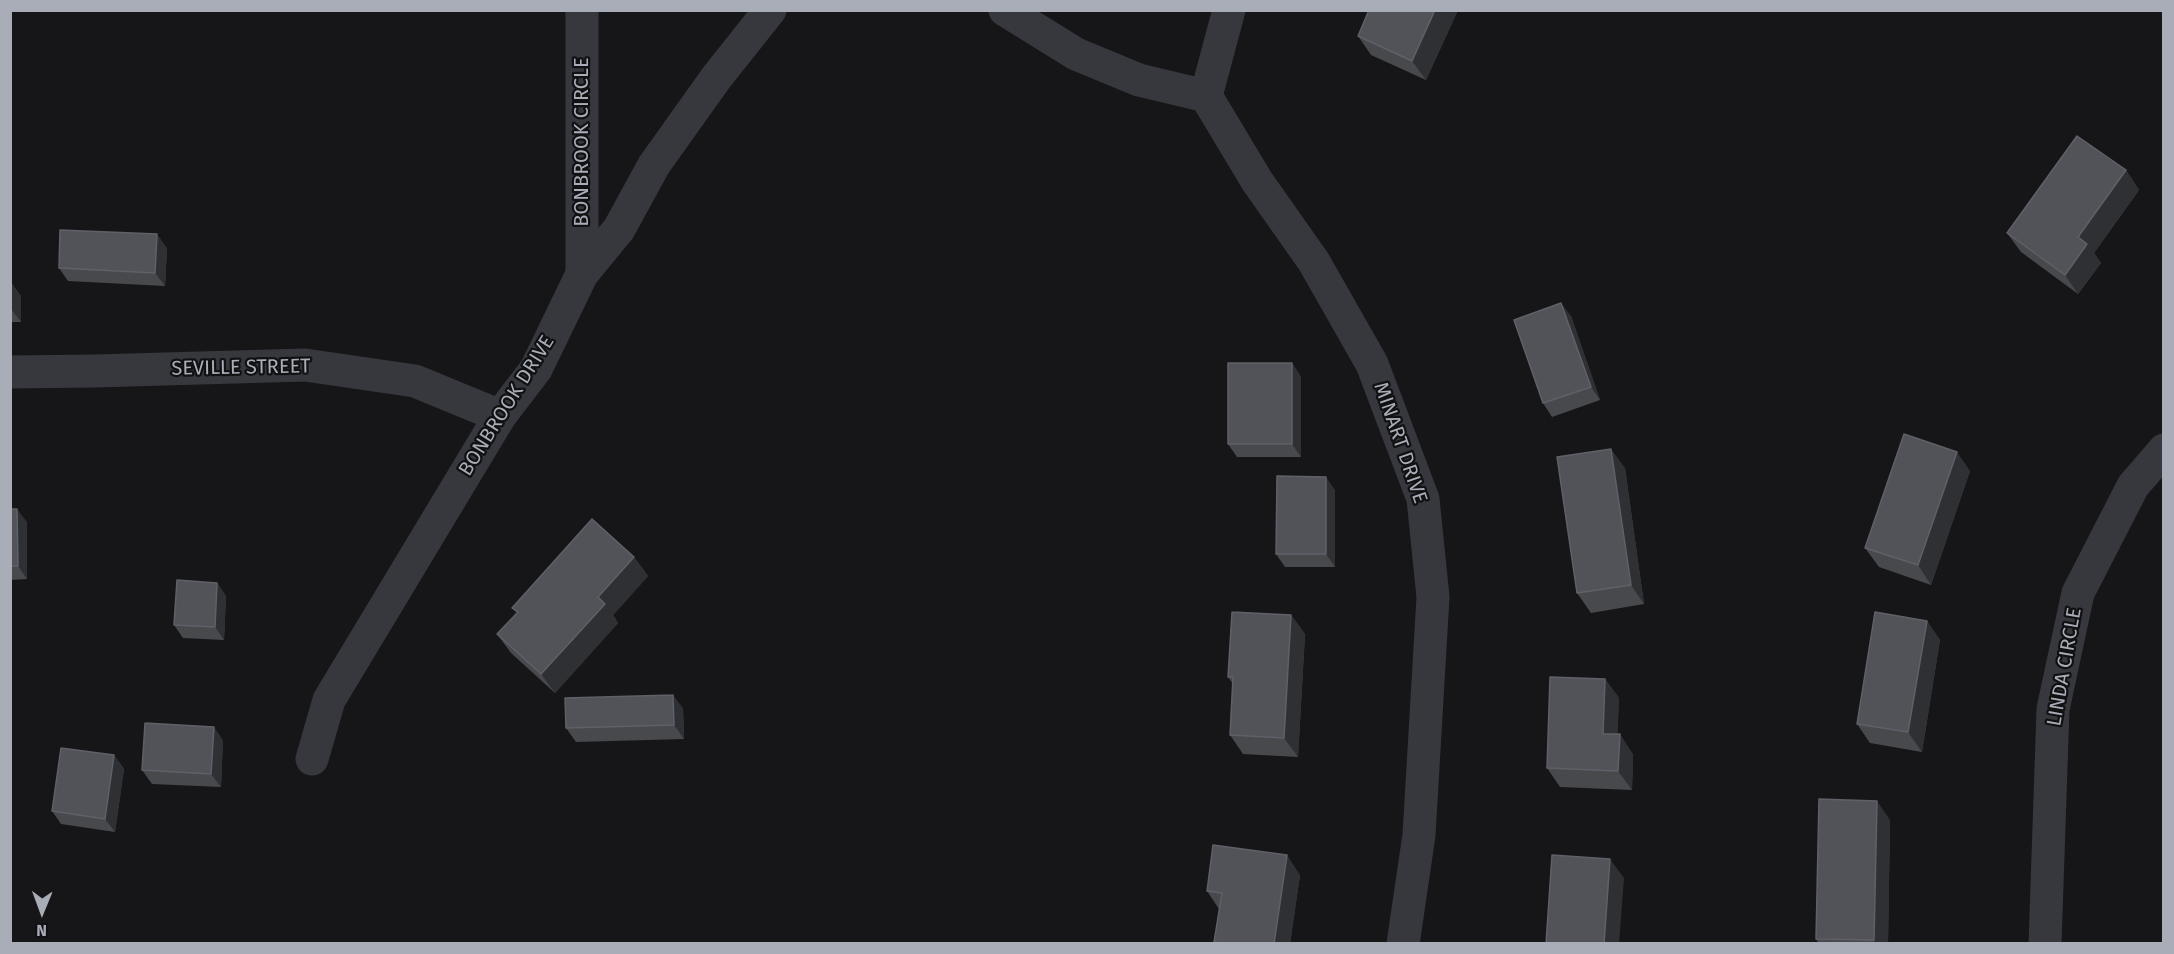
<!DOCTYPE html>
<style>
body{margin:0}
#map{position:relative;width:2174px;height:954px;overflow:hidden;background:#161618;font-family:"Fira Sans",sans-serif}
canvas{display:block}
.frame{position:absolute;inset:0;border:12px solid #a8adb8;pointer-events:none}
.north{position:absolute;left:12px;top:882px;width:60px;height:60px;-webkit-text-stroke:4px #111113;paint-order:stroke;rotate:181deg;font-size:16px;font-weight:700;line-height:24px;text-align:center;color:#a8adb8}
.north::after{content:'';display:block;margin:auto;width:21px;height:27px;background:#a8adb8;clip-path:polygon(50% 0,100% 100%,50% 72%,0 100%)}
</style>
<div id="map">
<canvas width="2174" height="954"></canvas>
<div class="frame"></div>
<div class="north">N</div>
</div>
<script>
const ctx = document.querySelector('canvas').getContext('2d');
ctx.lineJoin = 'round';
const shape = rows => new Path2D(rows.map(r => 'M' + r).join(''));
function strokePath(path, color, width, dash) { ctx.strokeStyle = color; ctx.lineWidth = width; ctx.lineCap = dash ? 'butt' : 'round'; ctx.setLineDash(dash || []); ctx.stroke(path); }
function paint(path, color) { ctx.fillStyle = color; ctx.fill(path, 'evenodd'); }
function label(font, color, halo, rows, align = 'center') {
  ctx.font = font + ' "Fira Sans",sans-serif'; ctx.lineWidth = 4.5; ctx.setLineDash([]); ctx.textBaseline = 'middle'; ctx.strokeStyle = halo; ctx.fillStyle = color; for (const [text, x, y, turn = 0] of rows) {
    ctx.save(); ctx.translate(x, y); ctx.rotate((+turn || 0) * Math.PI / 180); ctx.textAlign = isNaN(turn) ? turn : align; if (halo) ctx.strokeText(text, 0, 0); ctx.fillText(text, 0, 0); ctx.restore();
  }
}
const street = shape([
 [1005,10,1076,54,1139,80,1206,96],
 [1206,96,1257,181,1314,262,1372,364,1423,499,1433,597,1419,835,1403,944],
 [1206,96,1229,10],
 [582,274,582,10],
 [10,372,95,371,305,365,415,381,500,416],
 [312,759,329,700,500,416,536,369,582,274,619,229,654,165,716,78,770,10],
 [2045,944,2053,709,2078,593,2133,486,2164,450]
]);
const wall = shape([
 [1369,10,1458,10,1426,80,1371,55,1358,36],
 [2126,170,2139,190,2094,253,2101,263,2078,294,2021,252,2007,233],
 [167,248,165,286,68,281,59,268],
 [10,282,21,296,21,322,10,322],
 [1571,316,1600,400,1552,417,1543,403],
 [1292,363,1301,377,1301,457,1237,457,1228,444],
 [1625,468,1644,604,1591,613,1577,593],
 [1970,471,1931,585,1879,567,1865,548],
 [1335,490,1335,567,1285,567,1276,554],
 [10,509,27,522,27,579,10,580],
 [634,557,648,576,613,615,618,623,555,693,511,653,497,634,517,613,512,608],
 [217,583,226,596,224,640,183,638,174,625],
 [1291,615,1305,634,1298,757,1243,754,1230,735,1233,684,1228,677],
 [1927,621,1940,640,1922,752,1870,743,1857,724],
 [1605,679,1619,698,1617,734,1633,754,1632,790,1560,787,1547,768],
 [683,708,684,739,576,742,566,728],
 [223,740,221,787,152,784,142,770],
 [114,755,124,769,115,832,61,824,52,811],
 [1890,820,1888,944,1819,944,1816,939],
 [1300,875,1290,944,1215,944,1214,942,1219,909,1207,891]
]);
const shadedWall = shape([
 [1435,10,1458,10,1426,80,1412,61],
 [2126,170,2139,190,2094,253,2101,263,2078,294,2065,275,2078,237],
 [157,234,167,248,165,286,155,273],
 [11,282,21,296,21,322,11,309],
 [1561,303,1571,316,1600,400,1591,387],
 [1292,363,1301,377,1301,457,1292,444],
 [1611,449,1625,468,1644,604,1631,585],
 [1957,452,1970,471,1931,585,1918,565],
 [1326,477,1335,490,1335,567,1326,554],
 [17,509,27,522,27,579,18,566],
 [634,557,648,576,613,615,618,623,555,693,541,674,598,597],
 [217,583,226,596,224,640,215,627],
 [1291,615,1305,634,1298,757,1284,738],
 [1927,621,1940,640,1922,752,1908,732],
 [1605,679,1619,698,1617,753,1603,734],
 [673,695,683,708,684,739,674,725],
 [214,727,223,740,221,787,211,774],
 [1620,734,1633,754,1632,790,1618,771],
 [114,755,124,769,115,832,105,819],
 [1877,801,1890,820,1888,944,1876,944,1874,940],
 [1287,855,1300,875,1290,944,1274,944],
 [1610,859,1624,878,1619,944,1604,944]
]);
const building = shape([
 [1369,10,1435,10,1412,61,1358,36,1369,10],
 [2077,136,2126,170,2078,237,2087,244,2065,275,2007,233,2077,136],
 [60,230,157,234,155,273,59,268,60,230],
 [10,282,11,282,11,309,10,309,10,282],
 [1561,303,1591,387,1543,403,1514,320,1561,303],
 [1228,363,1292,363,1292,444,1228,444,1228,363],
 [1904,434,1957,452,1918,565,1865,548,1904,434],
 [1611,449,1631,585,1577,593,1557,457,1611,449],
 [1277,476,1326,477,1326,554,1276,554,1277,476],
 [10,509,17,509,18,566,10,566,10,509],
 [592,519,634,557,598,597,605,604,541,674,497,634,518,612,512,608,592,519],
 [177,580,217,583,215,627,174,625,177,580],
 [1232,612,1291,615,1284,738,1230,735,1233,677,1228,677,1232,612],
 [1875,612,1927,621,1908,732,1857,724,1875,612],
 [1550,677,1605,679,1603,734,1620,734,1618,771,1547,768,1550,677],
 [673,695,674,725,566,728,565,698,673,695],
 [145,723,214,727,211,774,142,770,145,723],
 [61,748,114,755,105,819,52,811,61,748],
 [1819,799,1877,801,1874,940,1816,939,1819,799],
 [1213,845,1287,855,1274,944,1222,944,1214,942,1222,893,1207,891,1213,845],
 [1552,855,1610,859,1604,944,1546,944,1552,855]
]);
const streetNames = [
 ["BONBROOK CIRCLE",582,142,-90],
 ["SEVILLE STREET",241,368,-1],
 ["BONBROOK DRIVE",507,406,-58],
 ["MINART DRIVE",1400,443,71],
 ["LINDA CIRCLE",2065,667,-80]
];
strokePath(street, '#37383d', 33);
paint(wall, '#47494d');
paint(shadedWall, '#2f3033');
paint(building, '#525359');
strokePath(building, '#5f6168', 1.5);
label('20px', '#a8adb8', '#111113', streetNames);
</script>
